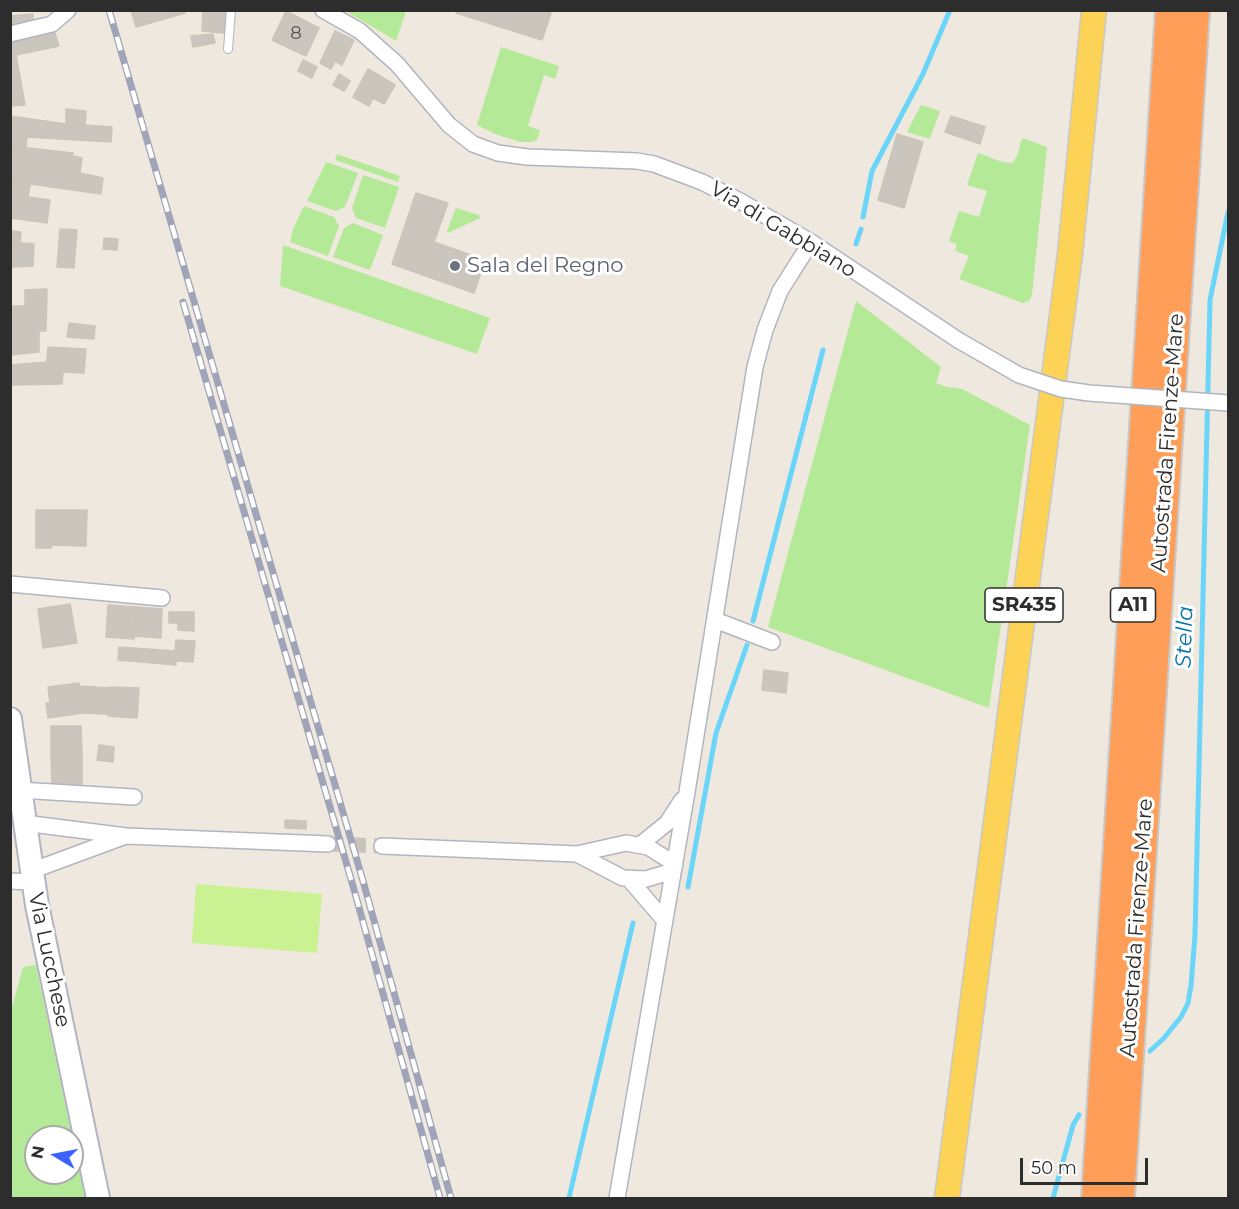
<!DOCTYPE html>
<style>
body{margin:0}
#map{position:relative;width:1239px;height:1209px;overflow:hidden;background:#efe8de;font-family:Montserrat,sans-serif}
canvas{display:block}
.frame{position:absolute;inset:0;border:12px solid #2d2d2d;pointer-events:none}
.north{position:absolute;left:24px;top:1125px;width:60px;height:60px;box-sizing:border-box;background:#fff;border:2px solid #ababab;border-radius:50%;rotate:280deg;font-size:16px;font-weight:700;line-height:24px;text-align:center;color:#2d2d2d}
.north::after{content:'';display:block;margin:auto;width:21px;height:27px;background:#3b63ff;clip-path:polygon(50% 0,100% 100%,50% 72%,0 100%)}
.scale{position:absolute;left:1020px;top:1158px;width:128px;height:27px;box-sizing:border-box;border:3px solid #2d2d2d;border-top:0;padding-left:8px;font-size:18px;line-height:21px;white-space:nowrap;color:#2d2d2d;-webkit-text-stroke:4px #fff;paint-order:stroke}
</style>
<div id="map">
<canvas width="1239" height="1209"></canvas>
<div class="frame"></div>
<div class="north">N</div>
<div class="scale">50 m</div>
</div>
<script>
const ctx = document.querySelector('canvas').getContext('2d');
ctx.lineJoin = 'round';
function paint(path, color) { ctx.fillStyle = color; ctx.fill(path, 'evenodd'); }
const shape = rows => new Path2D(rows.map(r => 'M' + r).join(''));
function strokePath(path, color, width, dash) { ctx.strokeStyle = color; ctx.lineWidth = width; ctx.lineCap = dash ? 'butt' : 'round'; ctx.setLineDash(dash || []); ctx.stroke(path); }
function label(font, color, halo, rows, align = 'center') {
  ctx.font = font + ' Montserrat,sans-serif'; ctx.lineWidth = 6; ctx.setLineDash([]); ctx.textBaseline = 'middle'; ctx.strokeStyle = halo; ctx.fillStyle = color; for (const [text, x, y, turn = 0] of rows) {
    ctx.save(); ctx.translate(x, y); ctx.rotate((+turn || 0) * Math.PI / 180); ctx.textAlign = isNaN(turn) ? turn : align; if (halo) ctx.strokeText(text, 0, 0); ctx.fillText(text, 0, 0); ctx.restore();
  }
}
const green = shape([
 [346,11,406,11,396,41],
 [501,47,559,66,555,79,544,75,528,126,540,130,537,140,532,142,520,142,495,134,477,125],
 [921,105,940,111,930,139,907,132],
 [1022,138,1047,147,1032,295,1029,301,1023,303,959,279,969,256,955,251,957,244,949,241,959,211,979,217,987,191,967,185,978,153,1002,162,1012,163,1017,156],
 [337,154,400,176,398,182,335,160],
 [326,162,358,173,345,207,336,211,307,201],
 [363,175,399,187,385,228,356,218,352,208],
 [304,206,334,217,339,226,328,256,290,242,293,229],
 [456,208,479,215,480,218,448,233,447,231],
 [353,223,383,235,370,270,333,257,344,228],
 [283,245,490,318,477,354,280,286],
 [856,301,941,367,936,383,947,387,962,389,1030,425,989,708,768,627],
 [36,965,72,1137,36,1137,36,1173,72,1173,72,1138,85,1198,11,1198,11,1011,23,967]
]);
const pitch = shape([
 [196,884,322,894,317,953,192,943]
]);
const stream = shape([
 [863,217,872,171,923,74,950,10],
 [856,244,861,229],
 [753,621,823,350],
 [688,887,716,733,747,645],
 [1150,1051,1164,1038,1181,1017,1188,1003,1191,986,1195,935,1210,300,1228,212],
 [569,1198,633,923],
 [1053,1198,1073,1125,1079,1115]
]);
const building = shape([
 [131,10,184,10,185,13,136,27,131,10],
 [203,10,226,10,224,33,202,31,203,10],
 [457,10,541,10,551,13,542,40,456,13,457,10],
 [286,11,319,28,306,56,272,40,286,11],
 [33,14,33,26,10,30,10,16,33,14],
 [54,30,59,46,16,55,25,105,10,106,11,38,54,30],
 [335,31,354,40,342,65,335,61,331,69,320,63,335,31],
 [213,34,215,43,193,47,191,36,213,34],
 [303,60,317,67,312,78,298,71,303,60],
 [368,69,395,85,384,104,373,98,369,106,353,97,368,69],
 [339,74,350,81,344,91,333,85,339,74],
 [66,109,86,111,85,125,112,127,111,142,27,137,26,148,10,146,10,116,66,124,66,109],
 [951,116,985,127,980,144,945,132,951,116],
 [897,134,923,142,904,208,878,200,897,134],
 [10,146,73,153,72,156,82,158,80,173,103,178,101,194,10,181,10,146],
 [10,181,30,185,28,197,50,200,47,223,11,218,10,221,10,181],
 [416,193,448,203,434,242,485,260,474,293,392,264,416,193],
 [60,229,77,230,74,268,57,267,60,229],
 [10,231,21,232,20,242,10,242,10,231],
 [104,238,118,239,117,250,103,249,104,238],
 [10,242,34,244,33,266,10,267,10,242],
 [47,289,46,331,39,331,39,352,10,355,10,306,25,306,25,290,47,289],
 [69,323,95,326,94,339,67,337,69,323],
 [48,347,86,349,84,373,46,371,48,347],
 [47,362,46,371,63,372,62,384,11,385,10,365,47,362],
 [36,510,87,510,86,546,51,545,51,548,36,548,36,510],
 [70,604,77,643,43,648,38,609,70,604],
 [108,605,136,607,134,639,106,637,108,605],
 [136,607,162,609,161,638,134,636,136,607],
 [169,612,194,612,194,631,178,630,178,623,169,623,169,612],
 [176,640,195,641,193,662,176,661,176,665,118,660,119,647,175,651,176,640],
 [764,670,788,673,786,693,762,690,764,670],
 [79,683,83,713,48,718,46,703,50,703,48,687,79,683],
 [79,686,110,688,108,714,83,713,79,686],
 [110,687,139,688,137,718,108,716,110,687],
 [51,726,81,726,82,756,51,756,51,726],
 [99,745,114,747,113,762,97,760,99,745],
 [51,756,82,756,82,784,52,784,51,756],
 [285,820,306,821,306,829,285,828,285,820]
]);
const streetTunnel = shape([
 [328,844,382,846]
]);
const lane = shape([
 [228,49,231,10]
]);
const street = shape([
 [323,10,360,31,397,64,449,125,473,144,498,153,527,157,637,161,654,164,702,182,740,201,811,242,958,340],
 [10,34,52,24,68,10],
 [10,584,162,598],
 [715,620,772,642],
 [19,790,134,797],
 [24,823,126,836,328,844],
 [641,844,667,823,682,800],
 [382,846,577,854,626,843,648,847,675,864],
 [577,854,623,878,646,879,673,871],
 [31,871,123,837],
 [629,879,665,921],
 [10,881,33,882],
 [617,1198,687,792,755,367,765,330,780,291,811,242]
]);
const secondary = shape([
 [10,719,37,905,98,1198]
]);
const primary = shape([
 [947,1198,1070,254,1094,10]
]);
const highway = shape([
 [1096,1198,1170,10],
 [1120,1198,1195,10]
]);
const rail = shape([
 [109,10,363,881,451,1198],
 [183,302,353,886,440,1198]
]);
const streetBridge = shape([
 [958,340,1019,375,1061,389,1089,393,1228,403]
]);
const markers = [
 [455,266,6,"#6b7280"]
];
const numberNames = [
 ["8",296,34]
];
const shields = [
 [1024,605,78],
 [1133,605,45]
];
const shieldNames = [
 ["SR435",1024,605],
 ["A11",1133,605]
];
const streetNames = [
 ["Via di Gabbiano",783,230,31],
 ["Autostrada Firenze-Mare",1168,443,-86],
 ["Autostrada Firenze-Mare",1137,928,-86],
 ["Via Lucchese",49,960,78]
];
const worshipNames = [
 ["Sala del Regno",467,266]
];
const waterNames = [
 ["Stella",1185,637,-88]
];
paint(green, '#b4e997');
paint(pitch, '#caf192');
strokePath(stream, '#6ad5f8', 5);
paint(building, '#cbc6bd');
strokePath(building, '#cbc4b7', 1.5);
strokePath(streetTunnel, '#c8c3bb', 15, [15, 8]);
strokePath(lane, '#b2b5c1', 10);
strokePath(street, '#b2b5c1', 18);
strokePath(secondary, '#b2b5c1', 26);
strokePath(primary, '#c8c8c8', 27);
strokePath(highway, '#c8c8c8', 32);
strokePath(lane, '#fff', 8);
strokePath(street, '#fff', 15);
strokePath(secondary, '#fff', 22);
strokePath(primary, '#fcd357', 24);
strokePath(highway, '#ff9e59', 28);
strokePath(rail, '#a0a4b8', 7);
strokePath(rail, '#fff', 4.5, [14]);
strokePath(streetBridge, '#b2b5c1', 18, []);
strokePath(streetBridge, '#fff', 15);
for (const [x, y, r, color] of markers) { const dot = new Path2D(); dot.arc(x, y, r, 0, 2 * Math.PI); ctx.fillStyle = color; ctx.fill(dot); strokePath(dot, '#fff', 2); }
label('18px', '#545351', null, numberNames);
for (const [x, y, w] of shields) { const box = new Path2D(); box.roundRect(x - w / 2, y - 17, w, 34, 4.5); ctx.fillStyle = '#fff'; ctx.fill(box); strokePath(box, '#2d2d2d', 1.5); }
label('bold 20px', '#2d2d2d', null, shieldNames);
label('21px', '#2d2d2d', '#fff', streetNames);
label('21px', '#5b616d', '#fff', worshipNames, 'left');
label('italic 22px', '#0374ab', '#fff', waterNames);
</script>
